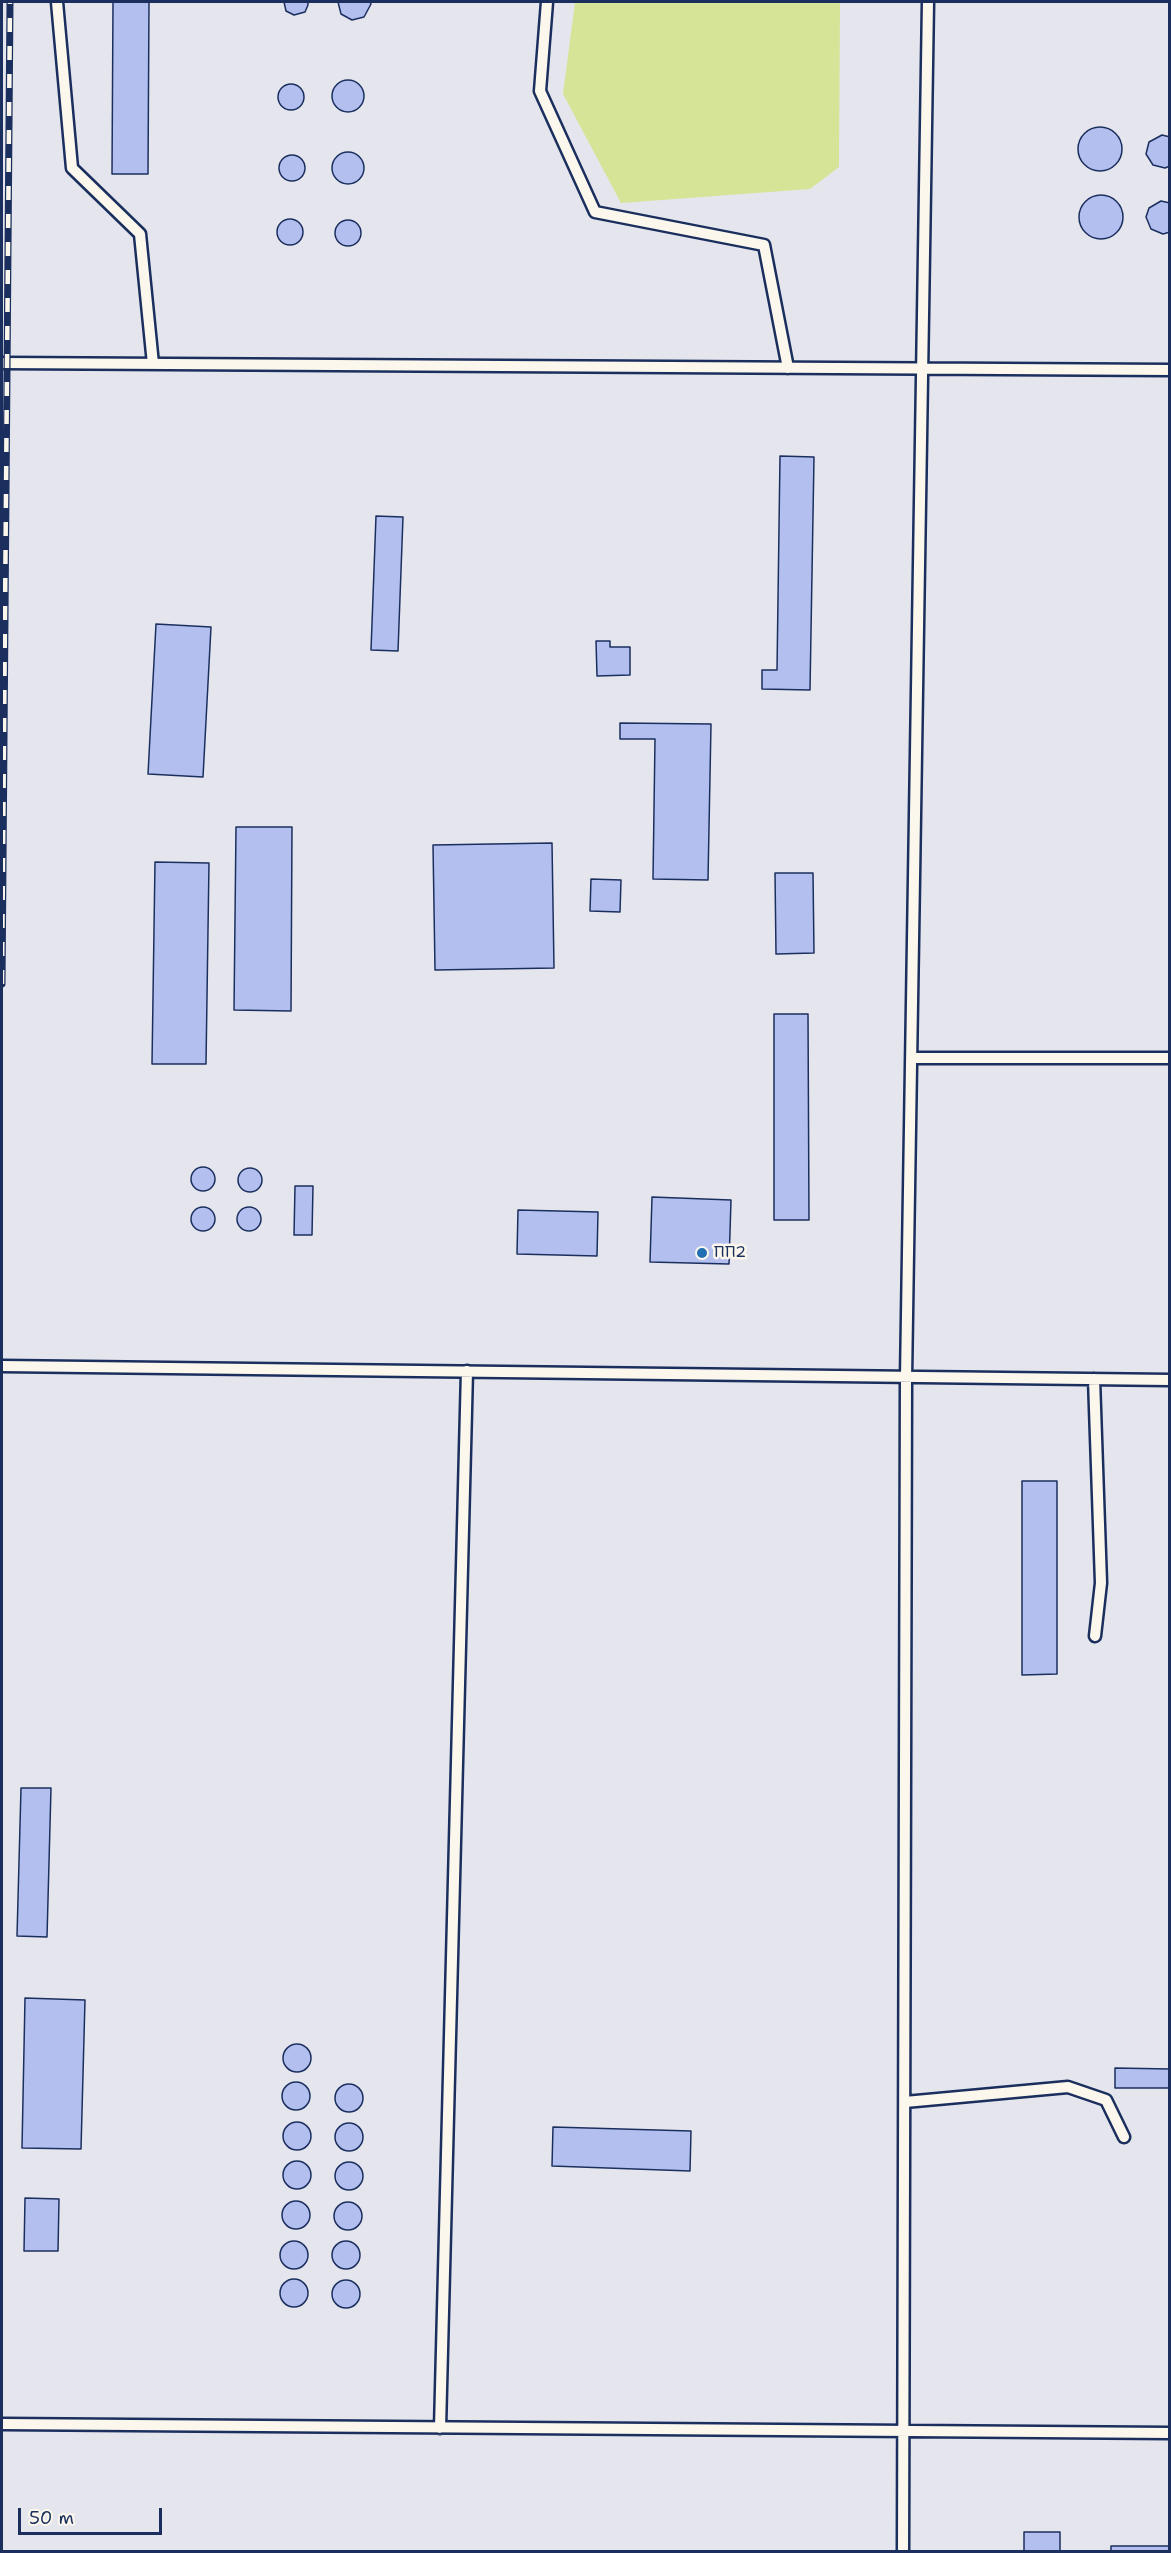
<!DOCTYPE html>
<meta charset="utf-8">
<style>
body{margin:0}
#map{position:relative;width:1171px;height:2553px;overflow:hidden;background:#fbf7ec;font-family:"Shantell Sans",sans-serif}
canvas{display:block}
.frame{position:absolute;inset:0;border:3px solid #1b2f5e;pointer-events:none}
.scale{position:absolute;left:18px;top:2508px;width:144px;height:27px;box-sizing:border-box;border:3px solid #1b2f5e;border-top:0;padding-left:8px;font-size:18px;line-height:21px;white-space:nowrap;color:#1b2f5e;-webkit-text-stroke:4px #fbf7ec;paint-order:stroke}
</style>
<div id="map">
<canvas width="1171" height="2553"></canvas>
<div class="frame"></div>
<div class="scale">50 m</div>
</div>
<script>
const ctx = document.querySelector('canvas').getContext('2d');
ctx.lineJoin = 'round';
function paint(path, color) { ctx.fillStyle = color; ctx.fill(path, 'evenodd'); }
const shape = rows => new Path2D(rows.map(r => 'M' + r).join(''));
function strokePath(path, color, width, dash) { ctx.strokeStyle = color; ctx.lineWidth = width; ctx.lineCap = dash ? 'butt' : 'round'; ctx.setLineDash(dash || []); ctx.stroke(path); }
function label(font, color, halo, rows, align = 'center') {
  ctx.font = font + ' "Shantell Sans",sans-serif'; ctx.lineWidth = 5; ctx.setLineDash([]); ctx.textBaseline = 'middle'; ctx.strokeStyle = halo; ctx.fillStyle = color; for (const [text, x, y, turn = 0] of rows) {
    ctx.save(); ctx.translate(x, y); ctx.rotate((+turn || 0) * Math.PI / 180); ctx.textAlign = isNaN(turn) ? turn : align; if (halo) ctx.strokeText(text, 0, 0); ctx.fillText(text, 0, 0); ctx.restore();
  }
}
const built = shape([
 [2,2,1169,2,1169,2551,2,2551]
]);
const green = shape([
 [575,2,840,2,839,167,810,189,621,203,563,94]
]);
const building = shape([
 [113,2,149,2,148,174,112,174,113,2],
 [284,2,308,2,308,5,305,12,294,15,286,11,284,2],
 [338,2,370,2,371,4,364,17,352,20,341,14,338,2],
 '332 96a16 16 0 1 1 32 0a16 16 0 1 1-32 0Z',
 '278 97a13 13 0 1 1 26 0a13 13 0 1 1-26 0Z',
 '1078 149a22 22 0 1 1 44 0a22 22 0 1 1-44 0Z',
 [1162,135,1170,137,1170,166,1165,168,1153,165,1146,154,1149,142,1162,135],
 '332 168a16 16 0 1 1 32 0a16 16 0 1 1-32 0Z',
 '279 168a13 13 0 1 1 26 0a13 13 0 1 1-26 0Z',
 '1079 217a22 22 0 1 1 44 0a22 22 0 1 1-44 0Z',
 [1161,201,1170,203,1170,232,1163,234,1151,229,1146,217,1149,208,1161,201],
 '277 232a13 13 0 1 1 26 0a13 13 0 1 1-26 0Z',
 '335 233a13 13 0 1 1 26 0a13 13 0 1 1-26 0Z',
 [780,456,814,457,810,690,762,689,762,670,777,670,780,456],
 [376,516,403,517,398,651,371,650,376,516],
 [156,624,211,627,203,777,148,774,156,624],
 [596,641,610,641,610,647,630,647,630,675,597,676,596,641],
 [620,723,711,724,708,880,653,879,655,739,620,739,620,723],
 [236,827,292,827,291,1011,234,1010,236,827],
 [552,843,554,968,435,970,433,845,552,843],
 [155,862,209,863,206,1064,152,1064,155,862],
 [775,873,813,873,814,953,776,954,775,873],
 [591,879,621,880,620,912,590,911,591,879],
 [774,1014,808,1014,809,1220,774,1220,774,1014],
 '191 1179a12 12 0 1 1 24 0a12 12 0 1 1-24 0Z',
 '238 1180a12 12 0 1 1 24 0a12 12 0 1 1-24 0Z',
 [295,1186,313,1186,312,1235,294,1235,295,1186],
 [652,1197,731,1200,729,1264,650,1262,652,1197],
 '237 1219a12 12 0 1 1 24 0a12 12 0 1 1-24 0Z',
 '191 1219a12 12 0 1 1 24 0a12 12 0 1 1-24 0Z',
 [518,1210,598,1212,597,1256,517,1254,518,1210],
 [1022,1481,1057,1481,1057,1674,1022,1675,1022,1481],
 [21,1788,51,1788,47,1937,17,1936,21,1788],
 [25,1998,85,2000,81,2149,22,2148,25,1998],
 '283 2058a14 14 0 1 1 28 0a14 14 0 1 1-28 0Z',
 [1115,2068,1170,2069,1170,2088,1115,2088,1115,2068],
 '282 2096a14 14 0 1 1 28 0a14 14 0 1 1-28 0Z',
 '335 2098a14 14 0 1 1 28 0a14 14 0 1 1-28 0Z',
 '283 2136a14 14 0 1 1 28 0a14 14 0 1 1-28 0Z',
 '335 2137a14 14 0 1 1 28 0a14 14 0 1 1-28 0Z',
 [553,2127,691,2131,690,2171,552,2166,553,2127],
 '283 2175a14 14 0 1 1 28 0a14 14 0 1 1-28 0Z',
 '335 2176a14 14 0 1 1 28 0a14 14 0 1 1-28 0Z',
 [25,2198,59,2199,58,2251,24,2251,25,2198],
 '282 2215a14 14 0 1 1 28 0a14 14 0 1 1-28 0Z',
 '334 2216a14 14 0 1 1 28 0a14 14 0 1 1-28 0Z',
 '280 2255a14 14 0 1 1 28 0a14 14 0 1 1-28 0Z',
 '332 2255a14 14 0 1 1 28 0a14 14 0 1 1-28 0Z',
 '280 2293a14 14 0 1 1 28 0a14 14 0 1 1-28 0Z',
 '332 2294a14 14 0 1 1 28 0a14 14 0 1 1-28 0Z',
 [1024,2532,1060,2532,1060,2552,1024,2552,1024,2532],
 [1111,2546,1170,2546,1170,2552,1111,2552,1111,2546]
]);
const lane = shape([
 [57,2,72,168,140,234,153,364],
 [547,2,540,91,595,212,764,245,788,368],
 [2,363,1170,370],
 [912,1058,1170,1058],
 [2,1366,1170,1380],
 [1094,1379,1101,1583,1095,1636],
 [905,2102,1068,2087,1106,2100,1124,2137],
 [2,2424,1170,2433],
 [440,2428,467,1371],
 [903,2552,906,1377,928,2]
]);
const rail = shape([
 [2,984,10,2]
]);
const markers = [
 [702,1253,6,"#1f6fb2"]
];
const poiNames = [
 ["ПП2",714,1253]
];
paint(built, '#e5e6ed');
paint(green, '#d5e497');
paint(building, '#b3bfef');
strokePath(building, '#1b2f5e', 1.5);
strokePath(lane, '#1b2f5e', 15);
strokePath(lane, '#fbf7ec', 10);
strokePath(rail, '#1b2f5e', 7);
strokePath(rail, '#fbf7ec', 4.5, [14]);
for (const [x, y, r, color] of markers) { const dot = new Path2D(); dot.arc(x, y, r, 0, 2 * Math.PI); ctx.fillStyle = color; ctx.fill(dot); strokePath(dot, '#fbf7ec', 2); }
label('16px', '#1b2f5e', '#fbf7ec', poiNames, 'left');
</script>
